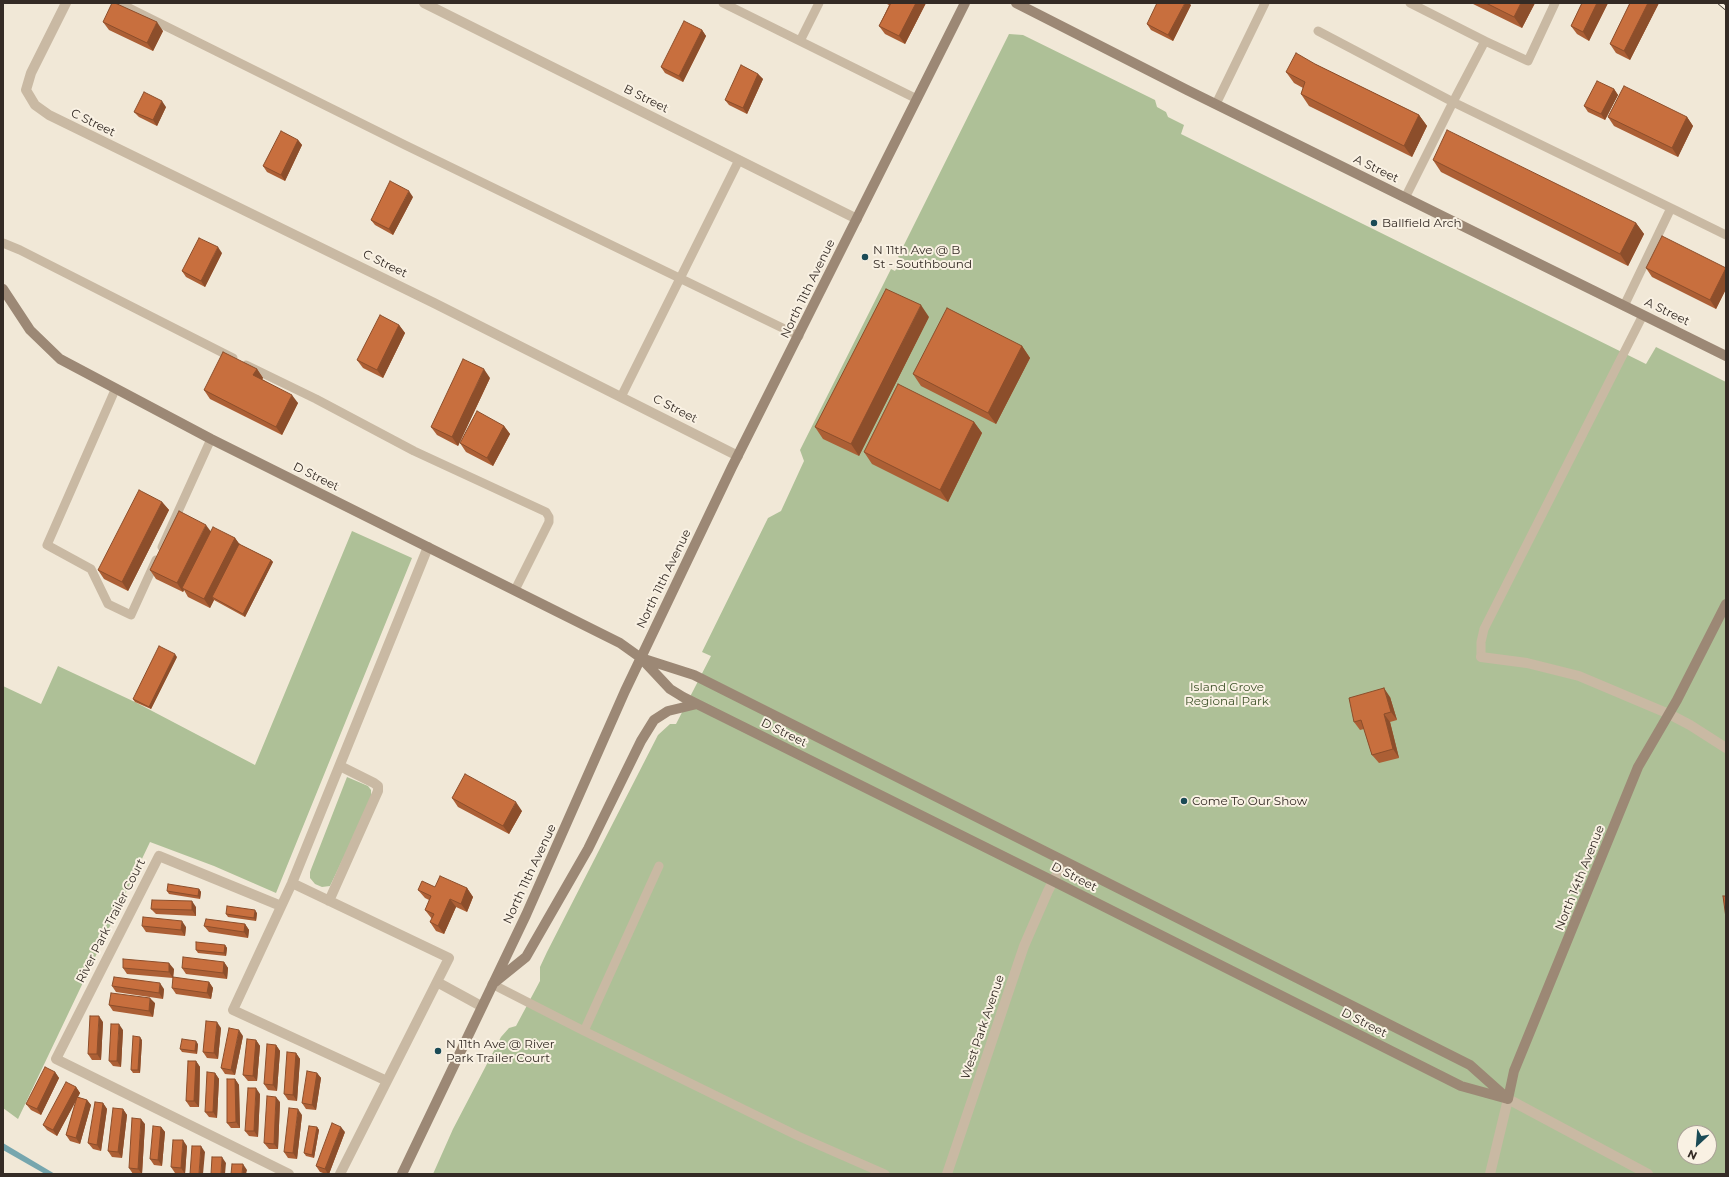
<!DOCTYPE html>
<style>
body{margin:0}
#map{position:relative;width:1729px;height:1177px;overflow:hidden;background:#f1e8d7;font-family:Montserrat,sans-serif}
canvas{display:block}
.frame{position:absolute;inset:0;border:4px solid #342b25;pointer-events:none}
.north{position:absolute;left:1677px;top:1125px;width:40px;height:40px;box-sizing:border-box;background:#f9f1e3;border:1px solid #aaa297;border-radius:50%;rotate:206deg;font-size:11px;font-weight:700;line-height:16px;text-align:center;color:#342b25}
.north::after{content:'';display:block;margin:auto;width:14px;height:18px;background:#1b4b56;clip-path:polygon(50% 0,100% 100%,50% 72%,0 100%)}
</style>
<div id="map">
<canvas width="1729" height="1177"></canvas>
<div class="frame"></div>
<div class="north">N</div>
</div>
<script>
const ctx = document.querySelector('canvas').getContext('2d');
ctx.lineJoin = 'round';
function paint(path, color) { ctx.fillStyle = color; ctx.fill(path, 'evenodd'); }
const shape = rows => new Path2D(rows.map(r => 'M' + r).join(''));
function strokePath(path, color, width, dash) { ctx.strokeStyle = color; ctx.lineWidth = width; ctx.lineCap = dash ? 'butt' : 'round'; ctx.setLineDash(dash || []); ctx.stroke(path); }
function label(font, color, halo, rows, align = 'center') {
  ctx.font = font + ' Montserrat,sans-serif'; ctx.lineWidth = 4; ctx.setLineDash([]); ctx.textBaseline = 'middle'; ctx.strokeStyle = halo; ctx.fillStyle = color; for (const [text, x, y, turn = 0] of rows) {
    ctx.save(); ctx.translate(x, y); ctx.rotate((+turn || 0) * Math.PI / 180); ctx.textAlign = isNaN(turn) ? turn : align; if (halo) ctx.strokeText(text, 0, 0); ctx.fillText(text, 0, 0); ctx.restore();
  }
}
const green = shape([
 [1009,34,1023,35,1155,100,1157,107,1166,112,1168,117,1184,125,1181,134,1646,364,1656,347,1726,382,1726,1174,433,1174,453,1129,501,1037,509,1028,516,1026,540,981,540,967,547,952,658,735,670,724,676,724,711,656,702,652,768,518,781,511,804,461,800,450,891,269,895,271,902,259,898,257],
 [1685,1133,1709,1133,1709,1157,1685,1157],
 [352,531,412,558,276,893,214,866,150,842,18,1119,3,1108,3,686,41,704,58,666,135,702,255,765],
 [347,777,368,786,371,790,371,800,330,886,322,887,315,884,310,878,310,872]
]);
const water = shape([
 [3,1143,55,1174,45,1174,3,1150]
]);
const lane = shape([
 [119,3,405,145,799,336],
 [723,3,917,99],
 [1410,3,1485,41,1453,102,1671,208,1624,306],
 [1318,31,1453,102,1405,198],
 [800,41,819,3],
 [1485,41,1528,61,1555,3],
 [1216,104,1265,3],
 [1671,208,1726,235],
 [3,243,20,250,233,358],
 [246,365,316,399,414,451,546,512,549,517,549,522,515,590],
 [115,390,47,545,91,569,108,604,131,615,156,560],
 [621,397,739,160],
 [162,547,211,439],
 [1481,657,1481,642,1484,629,1643,315],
 [492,984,584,1031,659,866],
 [584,1031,798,1136,885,1174]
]);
const street = shape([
 [66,3,31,73,26,90,35,105,49,115,434,303,738,456],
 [424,3,857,219],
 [1481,657,1527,663,1579,676,1669,714,1690,725,1726,748],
 [292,883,449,958,340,1174],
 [329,901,378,791,378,786,374,783,340,766],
 [281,906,159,856,56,1059,289,1174],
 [437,982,481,1006],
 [387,1081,233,1010,292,883,428,547],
 [947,1174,1024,946,1048,891,1063,862],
 [1490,1174,1508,1099,1648,1174]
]);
const secondary = shape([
 [1016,3,1187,90,1726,356],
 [3,289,30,330,60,359,211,439,620,643,641,658,670,689,683,697,1053,881,1461,1086,1508,1099],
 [641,658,694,675,1470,1065,1507,1098],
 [495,982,526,957,588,849,641,741,654,720,668,711,697,704],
 [1508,1099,1514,1071,1638,767,1677,700,1726,604],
 [402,1174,526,915,625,691,732,467,965,3]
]);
const rail = shape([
 [1720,3,1726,8]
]);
const wall = shape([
 [885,3,926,3,905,44,885,34,879,26,889,5],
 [1471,3,1535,3,1522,28],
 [1582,3,1608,3,1589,41,1577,34,1571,26],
 [1630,3,1659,3,1630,60,1616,53,1610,44],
 [1191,5,1173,41,1151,30,1147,24],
 [103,22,163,31,153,51,109,30],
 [702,30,706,36,683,82,665,73,661,67],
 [1315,64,1419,115,1427,126,1412,157,1309,106,1301,94,1303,88,1294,83,1286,72],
 [758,74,763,79,747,114,729,105,725,100],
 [1614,89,1618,95,1605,120,1588,112,1584,106],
 [166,107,157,126,139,117,134,112],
 [1608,117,1687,117,1693,126,1678,157,1614,126],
 [298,140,302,145,285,181,267,172,263,166],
 [1433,160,1636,223,1644,234,1628,266,1441,172],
 [413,197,393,235,375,225,371,220],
 [222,253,205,287,186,277,182,271],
 [1646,268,1726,268,1726,289,1716,309,1652,277],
 [929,317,859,456,823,439,815,427],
 [399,325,405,333,383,378,363,368,357,360],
 [1022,346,1030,358,996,424,921,386,913,374],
 [257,369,263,378,262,379,298,403,282,435,210,399,204,390],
 [490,378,458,446,437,435,431,427],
 [974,422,982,433,948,502,872,464,864,452],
 [504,426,510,434,493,466,466,452,460,443],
 [162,502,169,510,128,591,104,579,98,570],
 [211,531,235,538,239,544,271,560,273,562,245,617,214,600,210,608,188,597,184,590,183,592,156,579,150,570],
 [177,657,151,709,135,702,133,699],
 [1390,697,1397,720,1390,722,1399,758,1379,763,1372,755,1364,729,1360,730,1354,722],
 [452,798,522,811,509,834,458,807],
 [435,887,467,888,473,897,467,912,456,907,444,934,436,931,430,922,432,919,425,910,429,900,425,898,418,890],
 [199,889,201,892,200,899,169,894,167,891],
 [196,907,196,916,156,914,151,909],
 [257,913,256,921,228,917,226,914],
 [245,924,249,930,248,938,209,932,204,926],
 [142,926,186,927,185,936,146,932],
 [225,945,227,948,226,956,198,953,196,950],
 [224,962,228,968,227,979,186,974,182,968],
 [123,968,174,969,173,978,127,974],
 [209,982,213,988,211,999,176,994,172,988],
 [112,986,164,989,163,999,116,992],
 [155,1003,153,1017,113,1011,109,1005],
 [103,1022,101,1060,92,1060,88,1054],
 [221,1028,218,1059,207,1058,203,1052],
 [123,1030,121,1067,113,1066,109,1061],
 [243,1036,235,1075,225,1074,221,1068],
 [142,1040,140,1073,133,1073,131,1070],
 [256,1040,260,1046,257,1081,248,1081,243,1075],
 [198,1044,197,1054,182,1052,180,1049],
 [276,1045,280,1051,277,1091,268,1090,264,1084],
 [296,1053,300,1059,297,1101,288,1100,284,1094],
 [196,1061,200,1067,199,1107,190,1107,186,1101],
 [55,1072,59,1078,41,1115,31,1110,26,1104],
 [215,1073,219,1079,217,1118,209,1117,205,1112],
 [317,1073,321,1078,316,1110,306,1109,302,1103],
 [235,1079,239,1085,240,1128,231,1128,227,1123],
 [76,1087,80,1093,78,1097,87,1100,91,1105,80,1144,70,1141,66,1135,77,1099,57,1136,47,1130,43,1125],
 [260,1094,258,1137,249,1136,245,1131],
 [280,1102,278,1149,269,1149,264,1143],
 [103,1103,107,1109,101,1151,93,1149,88,1143],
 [123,1109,127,1115,122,1158,112,1157,108,1151],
 [302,1115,297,1159,288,1158,284,1152],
 [145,1124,142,1174,133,1174,129,1168],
 [161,1127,165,1132,162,1166,154,1165,150,1159],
 [317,1127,319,1130,314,1158,306,1156,304,1153],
 [345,1132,329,1174,326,1174,320,1172,316,1166],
 [187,1146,185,1174,175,1173,171,1167]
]);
const shadedWall = shape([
 [916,3,926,3,905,44,899,36],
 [1185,3,1189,3,1191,5,1173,41,1168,35],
 [1521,3,1535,3,1522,28,1514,17],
 [1597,3,1608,3,1589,41,1583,32],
 [1648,3,1659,3,1630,60,1624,51],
 [157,22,163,31,153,51,147,43],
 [702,30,706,36,683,82,679,76],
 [758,74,763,79,747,114,743,108],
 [1614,89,1618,95,1605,120,1601,114],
 [162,101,166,107,157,126,153,120],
 [1419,115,1427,126,1412,157,1404,146],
 [1687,117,1693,126,1678,157,1672,148],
 [298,140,302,145,285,181,281,175],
 [409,191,413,197,393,235,389,229],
 [1636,223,1644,234,1628,266,1620,254],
 [218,247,222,253,205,287,201,281],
 [1726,268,1726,289,1716,309,1710,300],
 [921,305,929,317,859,456,851,444],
 [399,325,405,333,383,378,377,370],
 [1022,346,1030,358,996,424,988,413],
 [257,369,263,378,259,384,253,375],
 [484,369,490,378,458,446,452,437],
 [292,395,298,403,282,435,276,427],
 [974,422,982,433,948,502,940,490],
 [504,426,510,434,493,466,487,458],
 [162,502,169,510,128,591,122,582],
 [206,525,212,533,182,588,184,590,183,592,177,583],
 [235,538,241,546,212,597,214,600,210,608,204,599],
 [271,560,273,562,245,617,243,614],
 [175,654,177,657,151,709,149,707],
 [1384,688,1390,697,1397,720,1391,712],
 [1384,714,1390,722,1399,758,1393,749],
 [516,802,522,811,509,834,503,826],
 [467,888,473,897,467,912,461,904],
 [199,889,201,892,200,899,198,896],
 [450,899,456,907,444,934,438,926],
 [192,901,196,907,196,916,192,910],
 [255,910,257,913,256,921,254,918],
 [182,921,186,927,185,936,181,930],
 [245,924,249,930,248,938,244,932],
 [225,945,227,948,226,956,224,953],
 [224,962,228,968,227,979,223,973],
 [169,963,174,969,173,978,169,972],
 [209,982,213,988,211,999,207,993],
 [160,983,164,989,163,999,159,993],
 [150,998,155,1003,153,1017,149,1011],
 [99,1016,103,1022,101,1060,97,1054],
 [217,1022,221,1028,218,1059,214,1053],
 [119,1024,123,1030,121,1067,117,1061],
 [239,1030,243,1036,235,1075,231,1070],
 [140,1037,142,1040,140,1073,138,1070],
 [256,1040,260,1046,257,1081,253,1076],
 [196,1041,198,1044,197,1054,195,1051],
 [276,1045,280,1051,277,1091,273,1085],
 [296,1053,300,1059,297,1101,293,1095],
 [196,1061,200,1067,199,1107,194,1101],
 [55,1072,59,1078,41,1115,37,1109],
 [215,1073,219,1079,217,1118,213,1112],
 [317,1073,321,1078,316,1110,312,1105],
 [235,1079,239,1085,240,1128,236,1122],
 [76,1087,80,1093,57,1136,53,1130],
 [256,1088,260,1094,258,1137,254,1131],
 [276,1097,280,1102,278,1149,274,1144],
 [87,1100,91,1105,80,1144,76,1138],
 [103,1103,107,1109,101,1151,97,1145],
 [123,1109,127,1115,122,1158,118,1152],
 [298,1109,302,1115,297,1159,293,1153],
 [141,1119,145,1124,142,1174,138,1169],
 [161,1127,165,1132,162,1166,158,1160],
 [317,1127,319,1130,314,1158,312,1155],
 [341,1127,345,1132,329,1174,328,1174,325,1169],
 [183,1140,187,1146,185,1174,181,1168],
 [201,1146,205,1152,203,1174,199,1174],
 [222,1157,226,1163,225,1174,221,1174],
 [243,1164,247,1170,246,1174,242,1174]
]);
const building = shape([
 [112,3,115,3,157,22,147,43,103,22,112,3],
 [891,3,916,3,899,36,879,26,891,3],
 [1157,3,1185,3,1168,35,1147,24,1157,3],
 [1486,3,1521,3,1514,17,1486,3],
 [1582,3,1597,3,1583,32,1571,26,1582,3],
 [1630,3,1648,3,1624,51,1610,44,1630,3],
 [684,21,702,30,679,76,661,67,684,21],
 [1296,53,1315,64,1419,115,1404,146,1301,94,1305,82,1286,72,1296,53],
 [741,65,758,74,743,108,725,100,741,65],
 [1597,81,1614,89,1601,114,1584,106,1597,81],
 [1624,86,1687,117,1672,148,1608,117,1624,86],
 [144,92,162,101,153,120,134,112,144,92],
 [1447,130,1636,223,1620,254,1433,160,1447,130],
 [281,131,298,140,281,175,263,166,281,131],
 [390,181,409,191,389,229,371,220,390,181],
 [1662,236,1726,268,1710,300,1646,268,1662,236],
 [199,238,218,247,201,281,182,271,199,238],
 [886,289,921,305,851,444,815,427,886,289],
 [947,308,1022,346,988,413,913,374,947,308],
 [380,315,399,325,377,370,357,360,380,315],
 [223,352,257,369,253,375,292,395,276,427,204,390,223,352],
 [463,359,484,369,452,437,431,427,463,359],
 [898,384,974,422,940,490,864,452,898,384],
 [477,411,504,426,487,458,460,443,477,411],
 [139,490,162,502,122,582,98,570,139,490],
 [179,511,206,525,177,583,150,570,179,511],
 [213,527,235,538,204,599,182,588,213,527],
 [239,544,271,560,243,614,212,597,239,544],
 [159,646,175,654,149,707,133,699,159,646],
 [1384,688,1391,712,1384,714,1393,749,1372,755,1361,720,1354,722,1349,698,1384,688],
 [465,774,516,802,503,826,452,798,465,774],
 [440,876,467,888,461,904,450,899,438,926,430,922,434,914,425,910,431,896,418,890,422,881,435,887,440,876],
 [168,884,199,889,198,896,167,891,168,884],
 [1723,896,1726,896,1726,918,1723,896],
 [152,900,192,901,192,910,151,909,152,900],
 [227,906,255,910,254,918,226,914,227,906],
 [143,917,182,921,181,930,142,926,143,917],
 [206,919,245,924,244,932,204,926,206,919],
 [196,942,225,945,224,953,196,950,196,942],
 [183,957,224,962,223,973,182,968,183,957],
 [123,959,169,963,169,972,123,968,123,959],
 [114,977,160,983,159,993,112,986,114,977],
 [173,977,209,982,207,993,172,988,173,977],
 [111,993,150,998,149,1011,109,1005,111,993],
 [90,1016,99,1016,97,1054,88,1054,90,1016],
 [206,1021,217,1022,214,1053,203,1052,206,1021],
 [111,1024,119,1024,117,1061,109,1061,111,1024],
 [229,1028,239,1030,231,1070,221,1068,229,1028],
 [133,1036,140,1037,138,1070,131,1070,133,1036],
 [182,1039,196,1041,195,1051,180,1049,182,1039],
 [247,1039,256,1040,253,1076,243,1075,247,1039],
 [267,1044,276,1045,273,1085,264,1084,267,1044],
 [287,1052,296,1053,293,1095,284,1094,287,1052],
 [188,1061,196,1061,194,1101,186,1101,188,1061],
 [45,1067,55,1072,37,1109,26,1104,45,1067],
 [307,1071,317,1073,312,1105,302,1103,307,1071],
 [207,1072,215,1073,213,1112,205,1112,207,1072],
 [227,1079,235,1079,236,1122,227,1123,227,1079],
 [66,1082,76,1087,53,1130,43,1125,66,1082],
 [248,1088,256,1088,254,1131,245,1131,248,1088],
 [267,1096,276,1097,274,1144,264,1143,267,1096],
 [77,1097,87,1100,76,1138,66,1135,77,1097],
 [95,1102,103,1103,97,1145,88,1143,95,1102],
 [113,1108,123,1109,118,1152,108,1151,113,1108],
 [289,1108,298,1109,293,1153,284,1152,289,1108],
 [132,1118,141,1119,138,1169,129,1168,132,1118],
 [332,1123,341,1127,325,1169,316,1166,332,1123],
 [153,1126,161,1127,158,1160,150,1159,153,1126],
 [309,1126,317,1127,312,1155,304,1153,309,1126],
 [173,1140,183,1140,181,1168,171,1167,173,1140],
 [192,1146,201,1146,199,1174,190,1174,192,1146],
 [212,1157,222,1157,221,1174,211,1174,212,1157],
 [232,1164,243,1164,242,1174,231,1174,232,1164]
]);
const markers = [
 [1374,223,4,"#1b4b56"],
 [865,257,4,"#1b4b56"],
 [1184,801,4,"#1b4b56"],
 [438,1051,4,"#1b4b56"]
];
const streetNames = [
 ["B Street",646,99,26],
 ["C Street",93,123,26],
 ["A Street",1376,169,26],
 ["C Street",385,264,26],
 ["North 11th Avenue",808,289,-64],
 ["A Street",1667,312,26],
 ["C Street",675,409,27],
 ["D Street",316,477,26],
 ["North 11th Avenue",664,579,-64],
 ["D Street",784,733,26],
 ["North 11th Avenue",530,874,-65],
 ["D Street",1074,877,27],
 ["North 14th Avenue",1580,878,-68],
 ["River Park Trailer Court",111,921,-63],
 ["D Street",1364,1023,27],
 ["West Park Avenue",983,1027,-71]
];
const poiNames = [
 ["Ballfield Arch",1382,223],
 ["N 11th Ave @ B",873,250],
 ["St - Southbound",873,264],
 ["Come To Our Show",1192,801],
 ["N 11th Ave @ River",446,1044],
 ["Park Trailer Court",446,1058]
];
const parkNames = [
 ["Island Grove",1227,687],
 ["Regional Park",1227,701]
];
paint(green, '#aec097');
paint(water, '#76a6ae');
strokePath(lane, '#c9b9a3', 9);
strokePath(street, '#c9b9a3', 10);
strokePath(secondary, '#9c8875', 10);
strokePath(rail, '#342b25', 4.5);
strokePath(rail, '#f9f1e3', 3, [9]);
paint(wall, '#ac5f35');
paint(shadedWall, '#8c4e2b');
paint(building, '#c86f3e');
strokePath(building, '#8c4e2b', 1);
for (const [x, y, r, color] of markers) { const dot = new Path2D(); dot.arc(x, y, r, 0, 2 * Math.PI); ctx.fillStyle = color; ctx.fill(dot); strokePath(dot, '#f9f1e3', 1.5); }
label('12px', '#342b25', '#f9f1e3', streetNames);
label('12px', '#342b25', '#f9f1e3', poiNames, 'left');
label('12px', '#3e5229', '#f9f1e3', parkNames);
</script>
